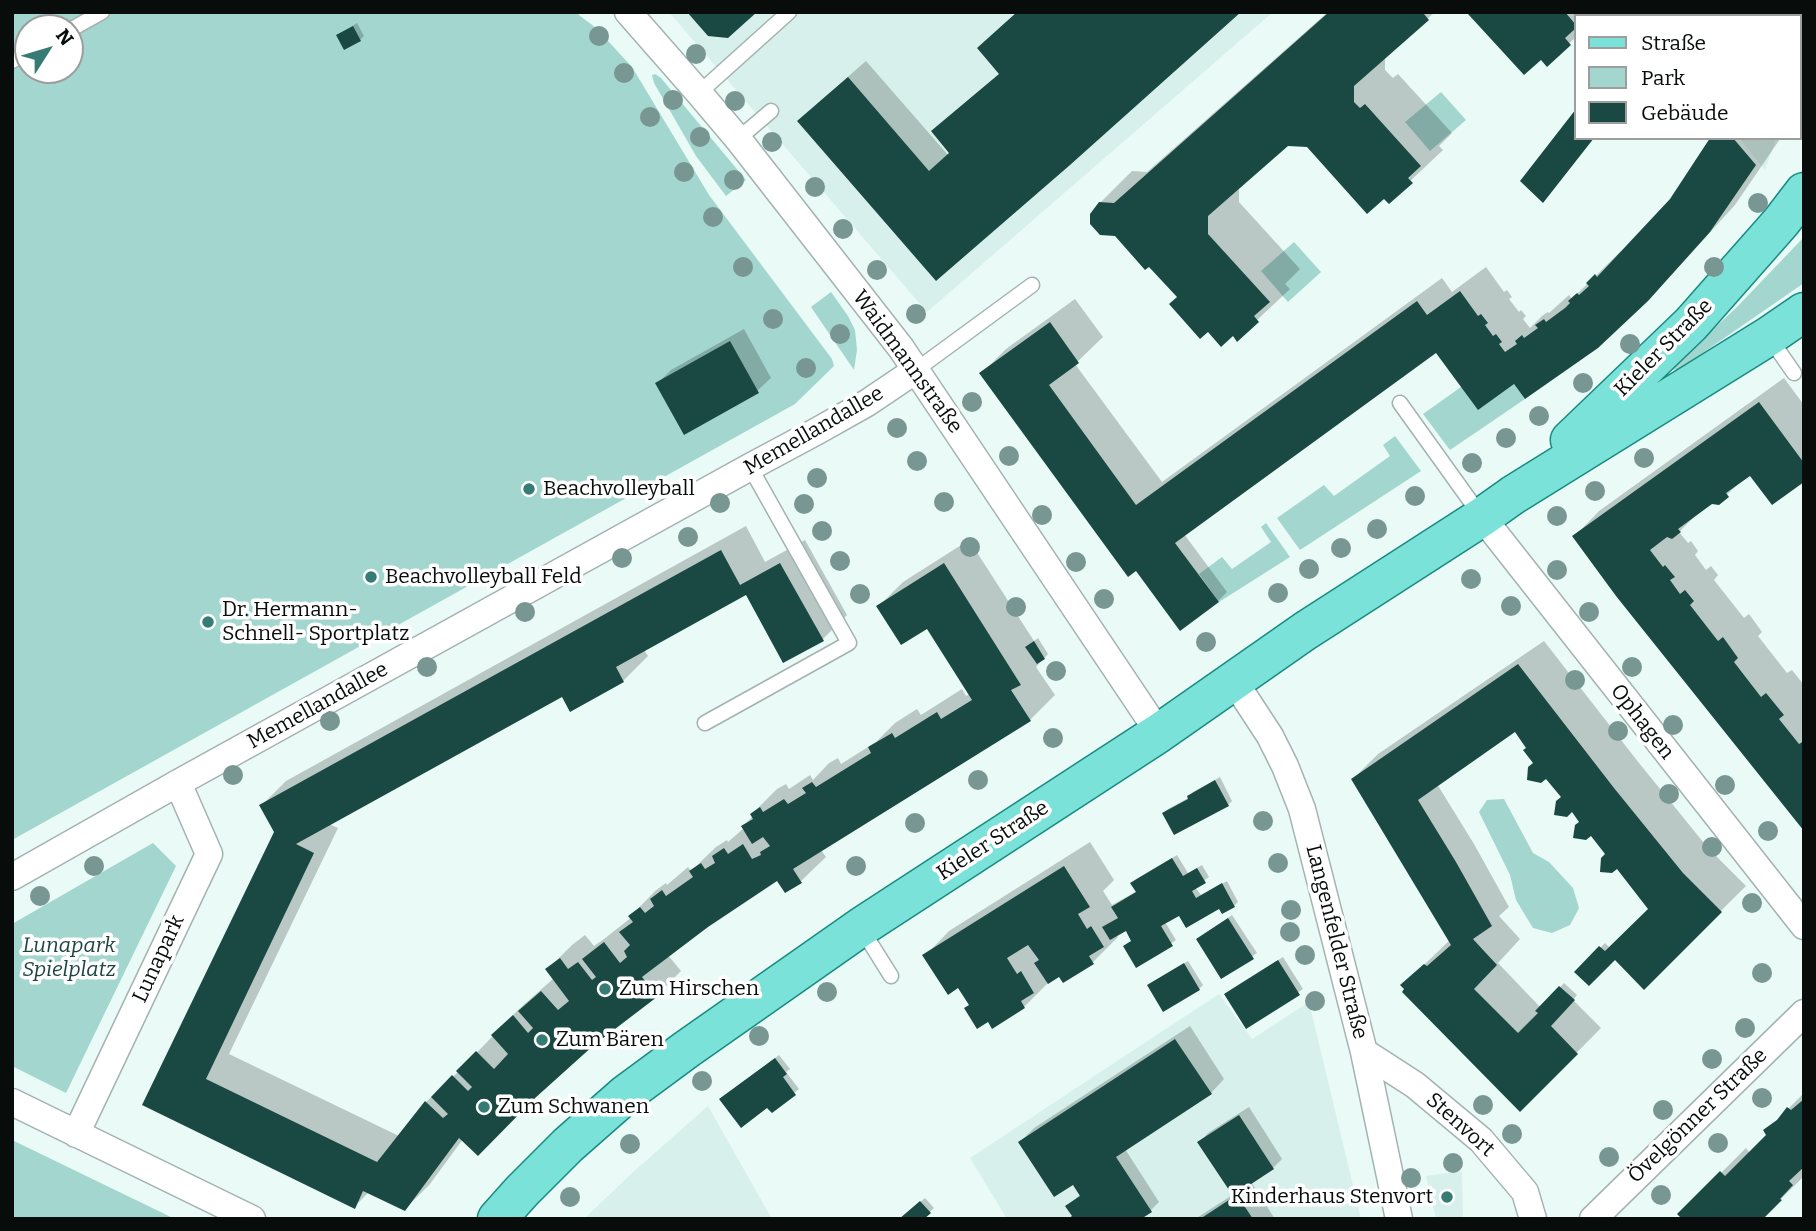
<!DOCTYPE html>
<meta charset="utf-8">
<style>
body{margin:0}
#map{position:relative;width:1816px;height:1231px;overflow:hidden;background:#e9faf7;font-family:Bitter,serif}
canvas{display:block}
.frame{position:absolute;inset:0;border:14px solid #080d0c;pointer-events:none}
.legend{position:absolute;left:1574px;top:14px;width:228px;height:126px;box-sizing:border-box;background:#fff;border:2px solid #9c9e9e;margin:0;padding:9px 12px;list-style:none;font-size:21px;color:#080d0c}
.legend li{display:flex;align-items:center;gap:14px;height:35px}
.legend b{width:35px;border:2px solid #9c9e9e}
.north{position:absolute;left:14px;top:14px;width:70px;height:70px;box-sizing:border-box;background:#fff;border:2px solid #9c9e9e;border-radius:50%;rotate:53deg;font-size:19px;font-weight:700;line-height:28px;text-align:center;color:#080d0c}
.north::after{content:'';display:block;margin:auto;width:24px;height:32px;background:#367c74;clip-path:polygon(50% 0,100% 100%,50% 72%,0 100%)}
</style>
<div id="map">
<canvas width="1816" height="1231"></canvas>
<div class="frame"></div>
<ul class="legend">
<li><b style="height:9px;background:#7ae2d8"></b>Straße</li>
<li><b style="height:19px;background:#a3d6cf"></b>Park</li>
<li><b style="height:19px;background:#1a4944"></b>Gebäude</li>
</ul>
<div class="north">N</div>
</div>
<script>
const ctx = document.querySelector('canvas').getContext('2d');
ctx.lineJoin = 'round';
function paint(path, color) { ctx.fillStyle = color; ctx.fill(path, 'evenodd'); }
const shape = rows => new Path2D(rows.map(r => 'M' + r).join(''));
function strokePath(path, color, width, dash) { ctx.strokeStyle = color; ctx.lineWidth = width; ctx.lineCap = dash ? 'butt' : 'round'; ctx.setLineDash(dash || []); ctx.stroke(path); }
function label(font, color, halo, rows, align = 'center') {
  ctx.font = font + ' Bitter,serif'; ctx.lineWidth = 7; ctx.setLineDash([]); ctx.textBaseline = 'middle'; ctx.strokeStyle = halo; ctx.fillStyle = color; for (const [text, x, y, turn = 0] of rows) {
    ctx.save(); ctx.translate(x, y); ctx.rotate((+turn || 0) * Math.PI / 180); ctx.textAlign = isNaN(turn) ? turn : align; if (halo) ctx.strokeText(text, 0, 0); ctx.fillText(text, 0, 0); ctx.restore();
  }
}
const built = shape([
 [669,12,1273,12,927,312],
 [1633,12,1804,12,1804,62,1800,72,1800,16,1636,16],
 [1739,138,1776,138,1765,170],
 [1219,994,1252,1039,1309,1002,1361,1219,1007,1219,970,1158],
 [708,1106,772,1219,584,1219,631,1174],
 [1462,1171,1463,1219,1436,1219,1426,1176]
]);
const green = shape([
 [12,12,575,12,596,28,632,67,709,195,832,359,834,366,795,404,12,840],
 [28,28,70,28,70,70,28,70],
 [655,74,661,78,746,180,726,196,696,156,654,83,652,75],
 [1441,92,1466,120,1430,151,1405,122],
 [1804,237,1804,283,1678,370,1670,369,1736,308],
 [1294,242,1321,272,1288,302,1261,271],
 [831,292,848,316,855,330,857,350,854,370,811,307],
 [1514,384,1525,399,1450,450,1423,414,1461,387],
 [1395,436,1421,471,1300,550,1277,518,1324,485,1334,496,1390,456,1383,445],
 [1266,523,1290,557,1219,602,1199,574,1222,557,1232,569,1271,542,1261,527],
 [1504,799,1533,853,1549,862,1573,888,1579,908,1570,925,1552,933,1533,928,1516,900,1510,875,1479,812,1487,800],
 [153,843,176,866,66,1093,12,1066,12,924],
 [12,1140,175,1219,12,1219]
]);
const shadow = shape([
 [1019,12,1239,12,1069,164,936,279,800,121,818,103,866,61,948,155,951,153,934,131,1001,73,980,48],
 [1328,12,1435,12,1385,57,1385,70,1393,78,1398,74,1452,133,1439,146,1443,150,1389,201,1307,146,1287,145,1239,187,1239,202,1300,269,1285,284,1290,289,1237,339,1233,334,1208,329,1100,203,1132,171,1147,172],
 [1472,12,1601,12,1597,16,1576,16,1576,37,1547,64],
 [357,23,364,36,360,40,338,35],
 [1712,138,1780,139,1735,205,1672,274,1514,381,1437,350,1184,534,1227,592,1218,601,1138,571,982,373,1006,349,1075,299,1103,337,1075,364,1162,482,1442,278,1452,292,1486,267,1504,292,1507,290,1512,297,1509,299,1519,312,1521,310,1526,316,1523,319,1530,328,1542,316,1548,312,1549,313,1569,295,1572,299,1576,295,1621,251,1622,253,1671,200],
 [744,329,771,378,757,391,657,384,671,370],
 [1784,378,1804,405,1804,479,1750,473,1718,503,1711,502,1702,509,1679,532,1688,543,1691,541,1698,551,1695,555,1706,570,1711,566,1718,575,1714,580,1744,618,1749,614,1762,632,1758,636,1787,673,1792,670,1804,685,1804,828,1575,536,1599,511],
 [746,526,765,562,805,540,847,615,822,640,747,593,644,650,648,656,623,681,563,694,329,824,338,828,229,1054,399,1136,426,1102,459,1071,518,1010,554,978,548,969,572,945,585,935,594,946,604,939,632,917,631,916,655,891,666,883,667,885,688,867,691,871,716,847,727,840,728,842,744,828,743,826,753,816,752,814,777,789,786,784,789,789,810,775,813,780,829,763,838,758,841,764,876,742,895,723,917,709,921,715,962,689,966,696,970,694,927,627,878,607,903,582,969,540,1034,641,1038,638,1048,654,1036,667,1055,695,1030,720,821,850,826,857,801,881,778,879,707,925,668,955,681,971,656,996,463,1139,430,1184,405,1209,369,1192,354,1207,185,1125,276,832,261,806,286,781],
 [1544,641,1639,763,1708,848,1746,886,1644,987,1614,958,1577,972,1605,943,1610,948,1650,909,1535,763,1528,747,1515,730,1437,784,1474,844,1509,907,1499,916,1520,939,1498,963,1541,1008,1564,983,1577,995,1573,1000,1601,1028,1520,1110,1403,985,1450,940,1353,779,1378,754],
 [1220,777,1232,801,1228,805,1175,832,1164,813,1168,809,1190,797,1189,796,1193,792],
 [1090,842,1114,880,1103,891,1112,905,1137,891,1132,883,1136,879,1177,855,1188,873,1202,865,1209,877,1195,887,1201,895,1227,881,1238,902,1234,906,1179,914,1165,922,1176,940,1137,966,1133,940,1126,929,1116,935,1118,937,1093,962,1064,981,1059,974,1049,982,1024,1007,970,1004,959,986,925,956,949,931],
 [1232,915,1257,953,1222,977,1198,939],
 [1283,957,1303,989,1247,1026,1230,990],
 [1188,961,1203,985,1199,989,1153,982],
 [1190,1026,1224,1079,1211,1093,1125,1149,1159,1202,1151,1210,1074,1215,1067,1206,1081,1194,1073,1183,1020,1142,1034,1128],
 [779,1055,790,1069,786,1072,799,1089,772,1111,768,1105,726,1095],
 [1802,1095,1804,1096,1804,1176,1761,1219,1680,1214,1746,1148,1750,1153,1768,1135,1766,1131],
 [1249,1107,1282,1159,1273,1168,1251,1182,1275,1219,1195,1219,1234,1194,1200,1142,1208,1133],
 [925,1198,934,1208,922,1219,900,1219]
]);
const building = shape([
 [687,12,757,12,728,38,708,36],
 [1017,12,1241,12,1070,165,936,281,797,121,848,77,929,171,949,153,931,131,999,74,977,48],
 [1329,12,1426,12,1424,14,1429,20,1354,86,1354,102,1360,108,1365,104,1421,166,1408,178,1413,183,1389,204,1384,199,1367,214,1307,147,1288,146,1208,216,1208,234,1270,302,1254,316,1259,322,1237,342,1233,336,1221,347,1208,332,1200,339,1169,304,1177,297,1149,267,1145,270,1115,236,1100,235,1090,224,1090,214,1099,202,1114,203],
 [1470,12,1565,12,1576,25,1576,28,1565,38,1571,45,1547,67,1541,60,1524,75,1468,14],
 [1695,12,1791,12,1790,16,1698,16],
 [353,26,361,41,344,50,336,35],
 [1576,109,1576,138,1594,138,1543,203,1520,181],
 [1710,138,1733,138,1756,165,1710,232,1648,301,1598,348,1525,399,1514,384,1478,410,1436,353,1175,543,1219,602,1180,631,1136,571,1128,577,979,373,1050,322,1079,363,1049,385,1136,505,1417,301,1427,315,1460,291,1478,316,1481,314,1488,323,1485,325,1493,336,1496,334,1502,342,1499,344,1505,352,1517,344,1515,341,1522,335,1524,338,1538,328,1535,325,1544,319,1546,322,1565,308,1570,303,1568,301,1577,293,1579,295,1589,286,1586,283,1595,274,1597,277,1670,199],
 [730,341,759,393,684,435,655,383],
 [1759,402,1804,463,1804,482,1772,505,1750,476,1726,493,1729,497,1719,505,1712,504,1678,529,1681,532,1672,539,1667,537,1650,550,1663,567,1665,565,1675,577,1670,580,1680,594,1685,590,1694,601,1690,605,1718,641,1723,637,1738,658,1734,662,1761,697,1766,693,1784,715,1779,719,1799,744,1804,741,1804,831,1616,596,1572,536],
 [721,550,740,585,780,563,824,641,783,663,746,595,616,667,624,682,570,712,562,697,296,844,314,853,206,1079,377,1162,425,1101,443,1118,448,1114,431,1097,452,1075,468,1091,472,1087,456,1071,476,1051,494,1069,508,1054,491,1035,513,1015,528,1033,533,1028,518,1011,541,991,558,1010,569,1001,545,969,560,958,568,969,578,962,592,980,596,977,582,959,604,942,620,963,627,957,624,951,630,945,619,932,633,922,628,916,640,907,645,913,654,906,650,899,662,890,666,896,693,877,689,871,701,863,705,869,715,863,712,856,724,848,728,854,743,844,752,859,761,855,760,852,770,846,763,837,752,844,741,826,753,819,750,814,760,807,763,812,784,799,788,804,806,793,802,788,812,782,816,787,871,753,868,747,892,733,895,738,937,712,941,719,972,700,927,629,901,645,876,606,944,563,1021,685,1011,690,1031,721,793,869,802,883,785,893,777,881,708,927,642,977,657,997,594,1045,534,1099,478,1156,459,1138,405,1211,363,1191,355,1209,142,1105,274,832,259,805],
 [1034,641,1045,659,1037,664,1025,647],
 [1518,664,1614,788,1683,873,1722,912,1644,990,1615,960,1589,986,1574,972,1599,946,1605,951,1648,909,1617,869,1612,873,1600,872,1601,858,1605,854,1591,836,1586,840,1573,838,1575,825,1579,822,1572,812,1567,817,1554,815,1556,801,1561,797,1546,779,1541,783,1527,780,1528,767,1533,763,1523,750,1526,748,1515,732,1418,800,1456,862,1492,926,1473,939,1497,965,1474,989,1518,1033,1538,1013,1535,1011,1559,986,1575,1000,1551,1026,1578,1054,1520,1112,1402,992,1404,989,1400,985,1424,964,1427,966,1451,945,1351,779],
 [1215,780,1229,806,1174,835,1162,813,1188,799,1187,796],
 [1172,858,1183,876,1197,868,1206,883,1192,891,1196,898,1222,883,1235,907,1222,914,1219,909,1186,928,1179,916,1161,926,1173,946,1136,968,1123,946,1131,941,1126,931,1110,940,1102,927,1118,918,1111,907,1136,892,1130,883],
 [1064,866,1090,907,1078,914,1087,929,1091,926,1104,947,1089,956,1094,964,1063,983,1059,977,1048,984,1034,963,1039,960,1028,945,1007,958,1017,974,1021,971,1034,993,1021,1001,1025,1008,992,1029,988,1022,977,1029,964,1008,969,1005,958,988,948,995,922,955],
 [1228,918,1254,959,1221,979,1196,939],
 [1278,960,1300,995,1246,1029,1224,994],
 [1184,963,1200,990,1163,1012,1147,985],
 [1175,1039,1212,1094,1116,1157,1152,1212,1141,1219,1068,1219,1072,1216,1065,1206,1080,1196,1073,1185,1054,1197,1018,1142],
 [775,1058,787,1074,783,1077,796,1095,772,1113,767,1108,741,1128,719,1099],
 [1804,1099,1804,1167,1789,1181,1793,1185,1780,1199,1782,1200,1763,1219,1682,1219,1677,1214,1720,1171,1725,1176,1766,1135,1763,1130,1777,1120,1787,1107,1791,1110],
 [1239,1115,1274,1169,1233,1196,1197,1142],
 [1237,1195,1253,1219,1200,1219,1235,1196],
 [920,1201,931,1213,924,1219,899,1219]
]);
const service = shape([
 [1649,12,1652,16],
 [70,30,102,12],
 [12,61,28,53],
 [699,93,789,12],
 [1800,127,1804,128],
 [738,139,771,111],
 [1769,337,1794,373],
 [916,370,1032,285],
 [1400,403,1481,516],
 [705,723,849,643,750,467],
 [861,928,891,976]
]);
const minor = shape([
 [628,12,699,93,738,139,901,348,1159,733],
 [1482,517,1804,926],
 [1234,681,1270,736,1285,766,1302,809,1364,1052,1399,1219],
 [12,877,178,783,750,467,819,430,867,403,916,370],
 [1364,1052,1415,1085,1481,1140,1525,1192,1533,1219],
 [12,1102,252,1219],
 [76,1134,209,854,178,783],
 [1593,1219,1804,1013]
]);
const primary = shape([
 [1570,440,1691,324,1781,222,1804,192],
 [497,1219,522,1191,568,1145,626,1094,687,1049,861,927,1159,733,1305,631,1482,517,1513,495,1769,336,1804,312]
]);
const trees = [
 [599,36],
 [696,54],
 [624,73],
 [673,100],
 [735,101],
 [650,117],
 [700,137],
 [772,142],
 [684,172],
 [734,180],
 [815,187],
 [1758,203],
 [713,217],
 [843,229],
 [743,267],
 [1714,267],
 [877,270],
 [916,314],
 [773,319],
 [840,334],
 [1630,344],
 [806,368],
 [1583,383],
 [972,402],
 [1539,416],
 [897,428],
 [1506,438],
 [1009,456],
 [1644,458],
 [917,461],
 [1472,463],
 [817,478],
 [1595,491],
 [1415,496],
 [944,502],
 [720,503],
 [804,504],
 [1042,515],
 [1557,516],
 [1377,529],
 [822,531],
 [688,537],
 [970,547],
 [1341,548],
 [622,558],
 [840,561],
 [1076,562],
 [1309,569],
 [1557,570],
 [1471,579],
 [1278,593],
 [860,594],
 [1104,599],
 [1511,606],
 [1016,607],
 [525,612],
 [1589,612],
 [1206,642],
 [427,667],
 [1632,667],
 [1056,671],
 [1575,680],
 [330,721],
 [1673,725],
 [1618,731],
 [1053,738],
 [233,775],
 [978,780],
 [1725,785],
 [1669,794],
 [1263,821],
 [915,823],
 [1768,831],
 [1712,847],
 [1278,863],
 [94,866],
 [856,866],
 [40,896],
 [1752,903],
 [1291,910],
 [1290,932],
 [1305,955],
 [1762,973],
 [827,992],
 [1315,1001],
 [1745,1028],
 [759,1036],
 [1712,1059],
 [702,1081],
 [1762,1098],
 [1483,1105],
 [1663,1110],
 [1512,1134],
 [1718,1143],
 [630,1144],
 [1609,1157],
 [1453,1163],
 [1411,1178],
 [1661,1195],
 [570,1197]
];
const markers = [
 [529,489,7,"#367c74"],
 [371,577,7,"#367c74"],
 [208,622,7,"#367c74"],
 [605,989,7,"#367c74"],
 [542,1040,7,"#367c74"],
 [484,1107,7,"#367c74"],
 [1447,1197,7,"#367c74"]
];
const streetNames = [
 ["Kieler Straße",1664,348,-45],
 ["Waidmannstraße",907,362,54],
 ["Memellandallee",814,431,-30],
 ["Memellandallee",318,706,-29],
 ["Ophagen",1642,722,52],
 ["Kieler Straße",993,841,-33],
 ["Langenfelder Straße",1336,942,76],
 ["Lunapark",159,959,-65],
 ["Övelgönner Straße",1698,1116,-44],
 ["Stenvort",1460,1125,42]
];
const poiNames = [
 ["Beachvolleyball",543,489],
 ["Beachvolleyball Feld",385,577],
 ["Dr. Hermann-",222,610],
 ["Schnell- Sportplatz",222,634],
 ["Zum Hirschen",619,989],
 ["Zum Bären",556,1040],
 ["Zum Schwanen",498,1107],
 ["Kinderhaus Stenvort",1433,1197,"right"]
];
const parkNames = [
 ["Lunapark",69,946],
 ["Spielplatz",69,970]
];
paint(built, '#d7f0eb');
paint(green, '#a3d6cf');
paint(shadow, '#0003');
paint(building, '#1a4944');
strokePath(service, '#a3b3b0', 17);
strokePath(minor, '#a3b3b0', 29);
strokePath(primary, '#198a80', 41);
strokePath(service, '#fff', 14);
strokePath(minor, '#fff', 26);
strokePath(primary, '#7ae2d8', 38);
ctx.fillStyle = '#789692';
for (const [x, y] of trees) { ctx.beginPath(); ctx.arc(x, y, 10, 0, 2 * Math.PI); ctx.fill(); }
for (const [x, y, r, color] of markers) { const dot = new Path2D(); dot.arc(x, y, r, 0, 2 * Math.PI); ctx.fillStyle = color; ctx.fill(dot); strokePath(dot, '#fff', 2.5); }
label('21px', '#080d0c', '#fff', streetNames);
label('21px', '#080d0c', '#fff', poiNames, 'left');
label('italic 21px', '#1c4440', '#fff', parkNames);
</script>
